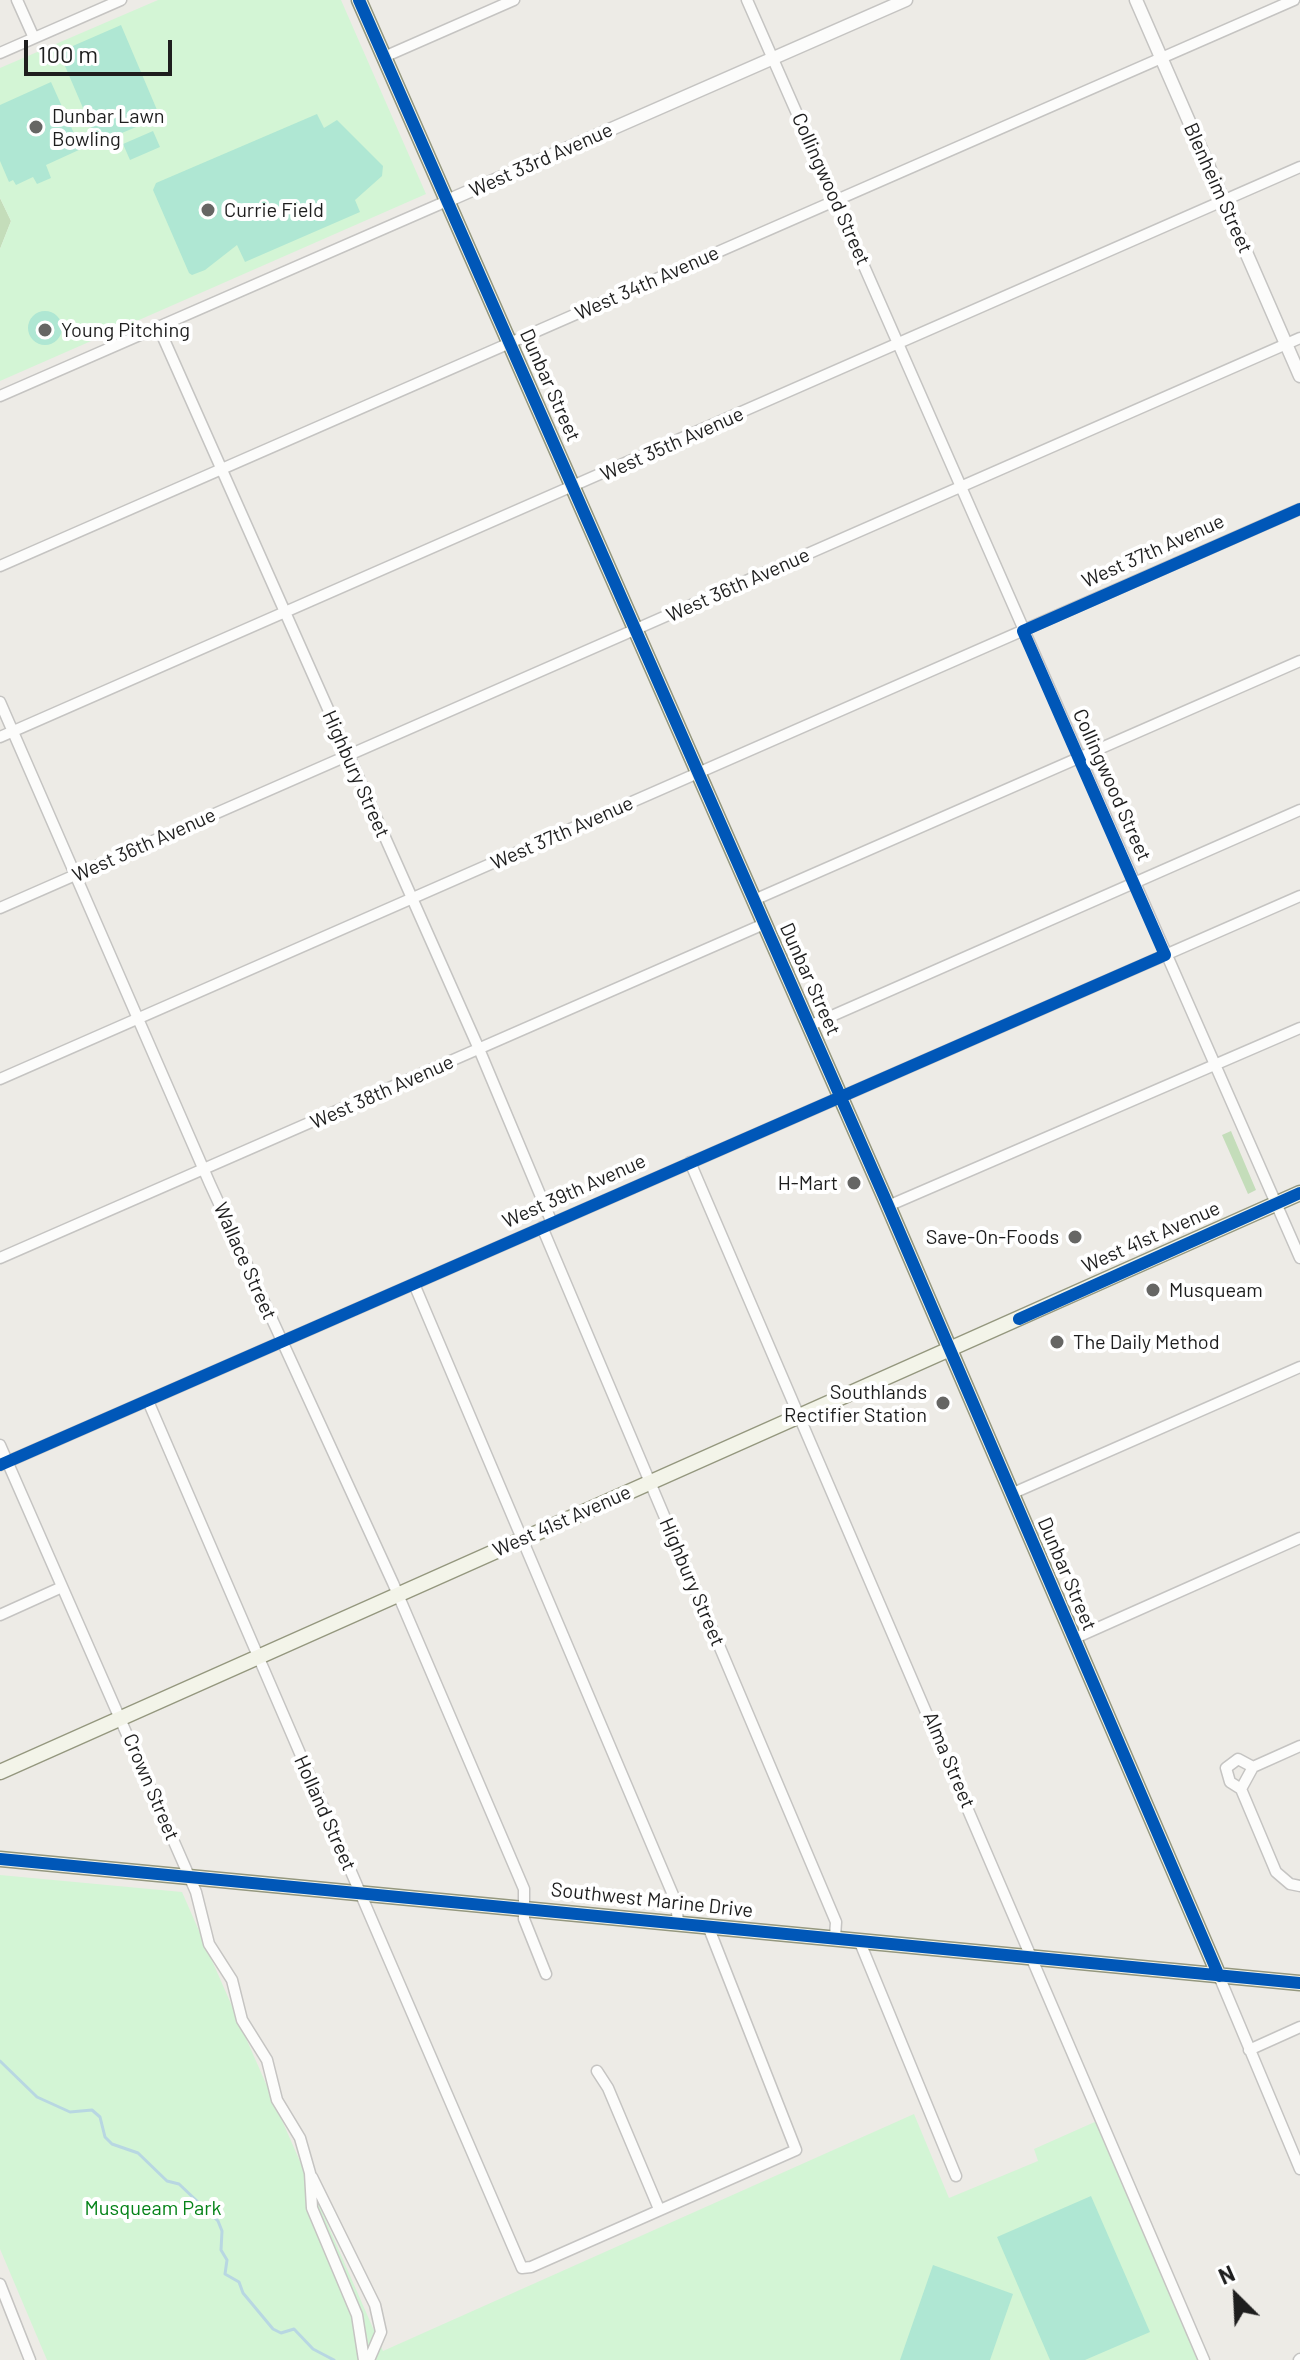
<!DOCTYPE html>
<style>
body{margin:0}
#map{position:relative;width:1300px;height:2360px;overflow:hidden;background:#edebe6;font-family:Barlow,sans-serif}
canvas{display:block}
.north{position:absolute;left:1196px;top:2256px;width:80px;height:80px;-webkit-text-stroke:6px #fff;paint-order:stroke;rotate:336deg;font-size:22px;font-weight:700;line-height:32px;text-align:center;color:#1e1e1e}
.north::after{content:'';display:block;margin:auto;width:28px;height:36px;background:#1e1e1e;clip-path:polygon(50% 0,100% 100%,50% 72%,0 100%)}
.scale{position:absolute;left:24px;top:40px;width:148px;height:36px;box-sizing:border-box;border:4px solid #1e1e1e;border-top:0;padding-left:10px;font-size:24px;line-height:28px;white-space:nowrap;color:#1e1e1e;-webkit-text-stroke:6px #fff;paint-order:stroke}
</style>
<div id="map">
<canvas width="1300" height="2360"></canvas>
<div class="north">N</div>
<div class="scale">100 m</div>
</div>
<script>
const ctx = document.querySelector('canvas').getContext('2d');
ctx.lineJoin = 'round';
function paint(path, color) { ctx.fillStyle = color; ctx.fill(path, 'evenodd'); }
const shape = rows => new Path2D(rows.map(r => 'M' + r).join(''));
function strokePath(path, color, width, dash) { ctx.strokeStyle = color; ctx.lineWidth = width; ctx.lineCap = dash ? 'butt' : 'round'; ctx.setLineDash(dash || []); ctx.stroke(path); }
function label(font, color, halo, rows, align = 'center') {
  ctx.font = font + ' Barlow,sans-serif'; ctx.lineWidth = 8; ctx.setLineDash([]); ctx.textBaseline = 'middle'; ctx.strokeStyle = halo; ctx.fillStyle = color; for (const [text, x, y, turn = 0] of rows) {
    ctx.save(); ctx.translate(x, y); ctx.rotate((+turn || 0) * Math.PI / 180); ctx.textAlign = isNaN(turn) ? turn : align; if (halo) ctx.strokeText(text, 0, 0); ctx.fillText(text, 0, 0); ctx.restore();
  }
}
const forest = shape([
 [0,198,11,221,0,249],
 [1231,1131,1256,1190,1248,1194,1222,1135]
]);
const park = shape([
 [158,0,341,0,426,194,0,381,0,249,11,221,0,198,0,68],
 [0,1875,182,1892,383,2351,914,2114,949,2198,1038,2161,1034,2149,1097,2121,1199,2360,47,2360,0,2249]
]);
const pitch = shape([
 [121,25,160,117,98,143,59,52],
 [51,82,81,149,46,165,51,178,37,184,33,177,16,185,13,180,9,182,0,161,0,105],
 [317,114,324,128,337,120,383,166,382,176,355,200,360,212,245,262,237,245,205,270,192,275,189,273,153,190,156,183],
 [153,131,160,147,130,160,123,144],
 '28 328a17 17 0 1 1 34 0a17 17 0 1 1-34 0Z',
 [1091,2196,1150,2332,1085,2360,1050,2360,997,2237],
 [933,2265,1013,2294,990,2360,900,2360]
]);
const stream = shape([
 [0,2061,37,2097,70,2112,92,2110,100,2117,105,2137,112,2144,138,2153,167,2181,179,2184,218,2221,222,2231,221,2250,227,2260,225,2274,239,2282,243,2293,273,2329,281,2333,294,2329,313,2349,334,2360]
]);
const minor = shape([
 [17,0,34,38],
 [747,0,1300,1258],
 [0,53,121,0],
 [384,57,514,0],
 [158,326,479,1049,552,1223],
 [0,396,447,201],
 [0,566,1294,0],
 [0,702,210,1184,393,1583,524,1889,524,1919,546,1974],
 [0,737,1300,167],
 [754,900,1300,661],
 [0,908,1300,338],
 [809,1026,1300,810],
 [0,1079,1300,509],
 [690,1162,1204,2360],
 [888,1206,1300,1028],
 [542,1227,836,1922,835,1937],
 [0,1258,764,924],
 [414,1284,676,1902,678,1922],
 [148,1401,522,2268,531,2267,796,2150,708,1926],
 [0,1445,196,1892,209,1944,232,1980,242,2020,267,2060,277,2100,300,2138,310,2173,312,2208,357,2315,364,2360],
 [0,1465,1300,896],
 [1011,1494,1300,1367],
 [0,1615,62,1587],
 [1073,1639,1300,1538],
 [1300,1746,1253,1767,1241,1789,1276,1872,1290,1884,1300,1886],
 [1241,1789,1230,1782,1226,1768,1238,1759,1253,1767],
 [859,1940,956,2176],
 [1219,1976,1300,2169],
 [1249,2050,1300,2027],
 [597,2071,608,2088,659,2209],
 [312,2177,375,2305,381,2332,369,2360],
 [0,2284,30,2360],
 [1299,2360,1300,2359]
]);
const tertiary = shape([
 [1136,0,1300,376],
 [447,201,906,0]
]);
const secondary = shape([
 [359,0,884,1196,1219,1976],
 [0,1772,1300,1193],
 [0,1859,1300,1983]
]);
const cycleway = shape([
 [359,0,884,1196,1219,1976],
 [1019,1319,1300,1193],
 [0,1465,1165,955,1023,631,1300,509],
 [0,1859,1300,1983]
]);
const markers = [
 [36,127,8,"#666664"],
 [208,210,8,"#666664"],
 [45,330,8,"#666664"],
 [854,1183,8,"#666664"],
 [1075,1237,8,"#666664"],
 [1153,1290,8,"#666664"],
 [1057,1342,8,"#666664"],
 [943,1403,8,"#666664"]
];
const poiNames = [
 ["Dunbar Lawn",52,116],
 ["Bowling",52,139],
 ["Currie Field",224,210],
 ["Young Pitching",61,330],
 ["H-Mart",838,1183,"right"],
 ["Save-On-Foods",1059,1237,"right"],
 ["Musqueam",1169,1290],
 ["The Daily Method",1073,1342],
 ["Southlands",927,1392,"right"],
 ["Rectifier Station",927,1415,"right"]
];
const streetNames = [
 ["West 33rd Avenue",541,160,-24],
 ["Blenheim Street",1218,188,66],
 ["Collingwood Street",831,189,66],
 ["West 34th Avenue",647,283,-24],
 ["Dunbar Street",550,385,66],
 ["West 35th Avenue",672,444,-24],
 ["West 37th Avenue",1153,551,-24],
 ["West 36th Avenue",738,585,-24],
 ["Highbury Street",356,774,66],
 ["Collingwood Street",1112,785,66],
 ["West 37th Avenue",562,833,-24],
 ["West 36th Avenue",144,845,-24],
 ["Dunbar Street",810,979,66],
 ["West 38th Avenue",382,1092,-24],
 ["West 39th Avenue",574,1191,-24],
 ["West 41st Avenue",1151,1237,-24],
 ["Wallace Street",245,1261,66],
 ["West 41st Avenue",562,1521,-24],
 ["Dunbar Street",1067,1574,67],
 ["Highbury Street",692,1582,67],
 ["Alma Street",949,1760,67],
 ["Crown Street",151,1787,67],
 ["Holland Street",325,1813,66],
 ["Southwest Marine Drive",652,1900,6]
];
const parkNames = [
 ["Musqueam Park",153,2208]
];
paint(forest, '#c4ddba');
paint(park, '#d3f5d5');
paint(pitch, '#afe7d3');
strokePath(stream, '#b8d7e2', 3);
strokePath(minor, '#c5c4c2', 13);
strokePath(tertiary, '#c5c4c2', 15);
strokePath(secondary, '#94977e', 17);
strokePath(minor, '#fcfcfb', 10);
strokePath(tertiary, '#fcfcfb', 12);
strokePath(secondary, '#f3f4e9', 14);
strokePath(cycleway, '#0057b8', 12);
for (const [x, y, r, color] of markers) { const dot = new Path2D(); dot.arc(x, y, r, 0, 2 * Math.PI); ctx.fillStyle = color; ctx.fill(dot); strokePath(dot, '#fff', 3); }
label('20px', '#1e1e1e', '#fff', poiNames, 'left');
label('20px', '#1e1e1e', '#fff', streetNames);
label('20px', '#058318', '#fff', parkNames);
</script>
